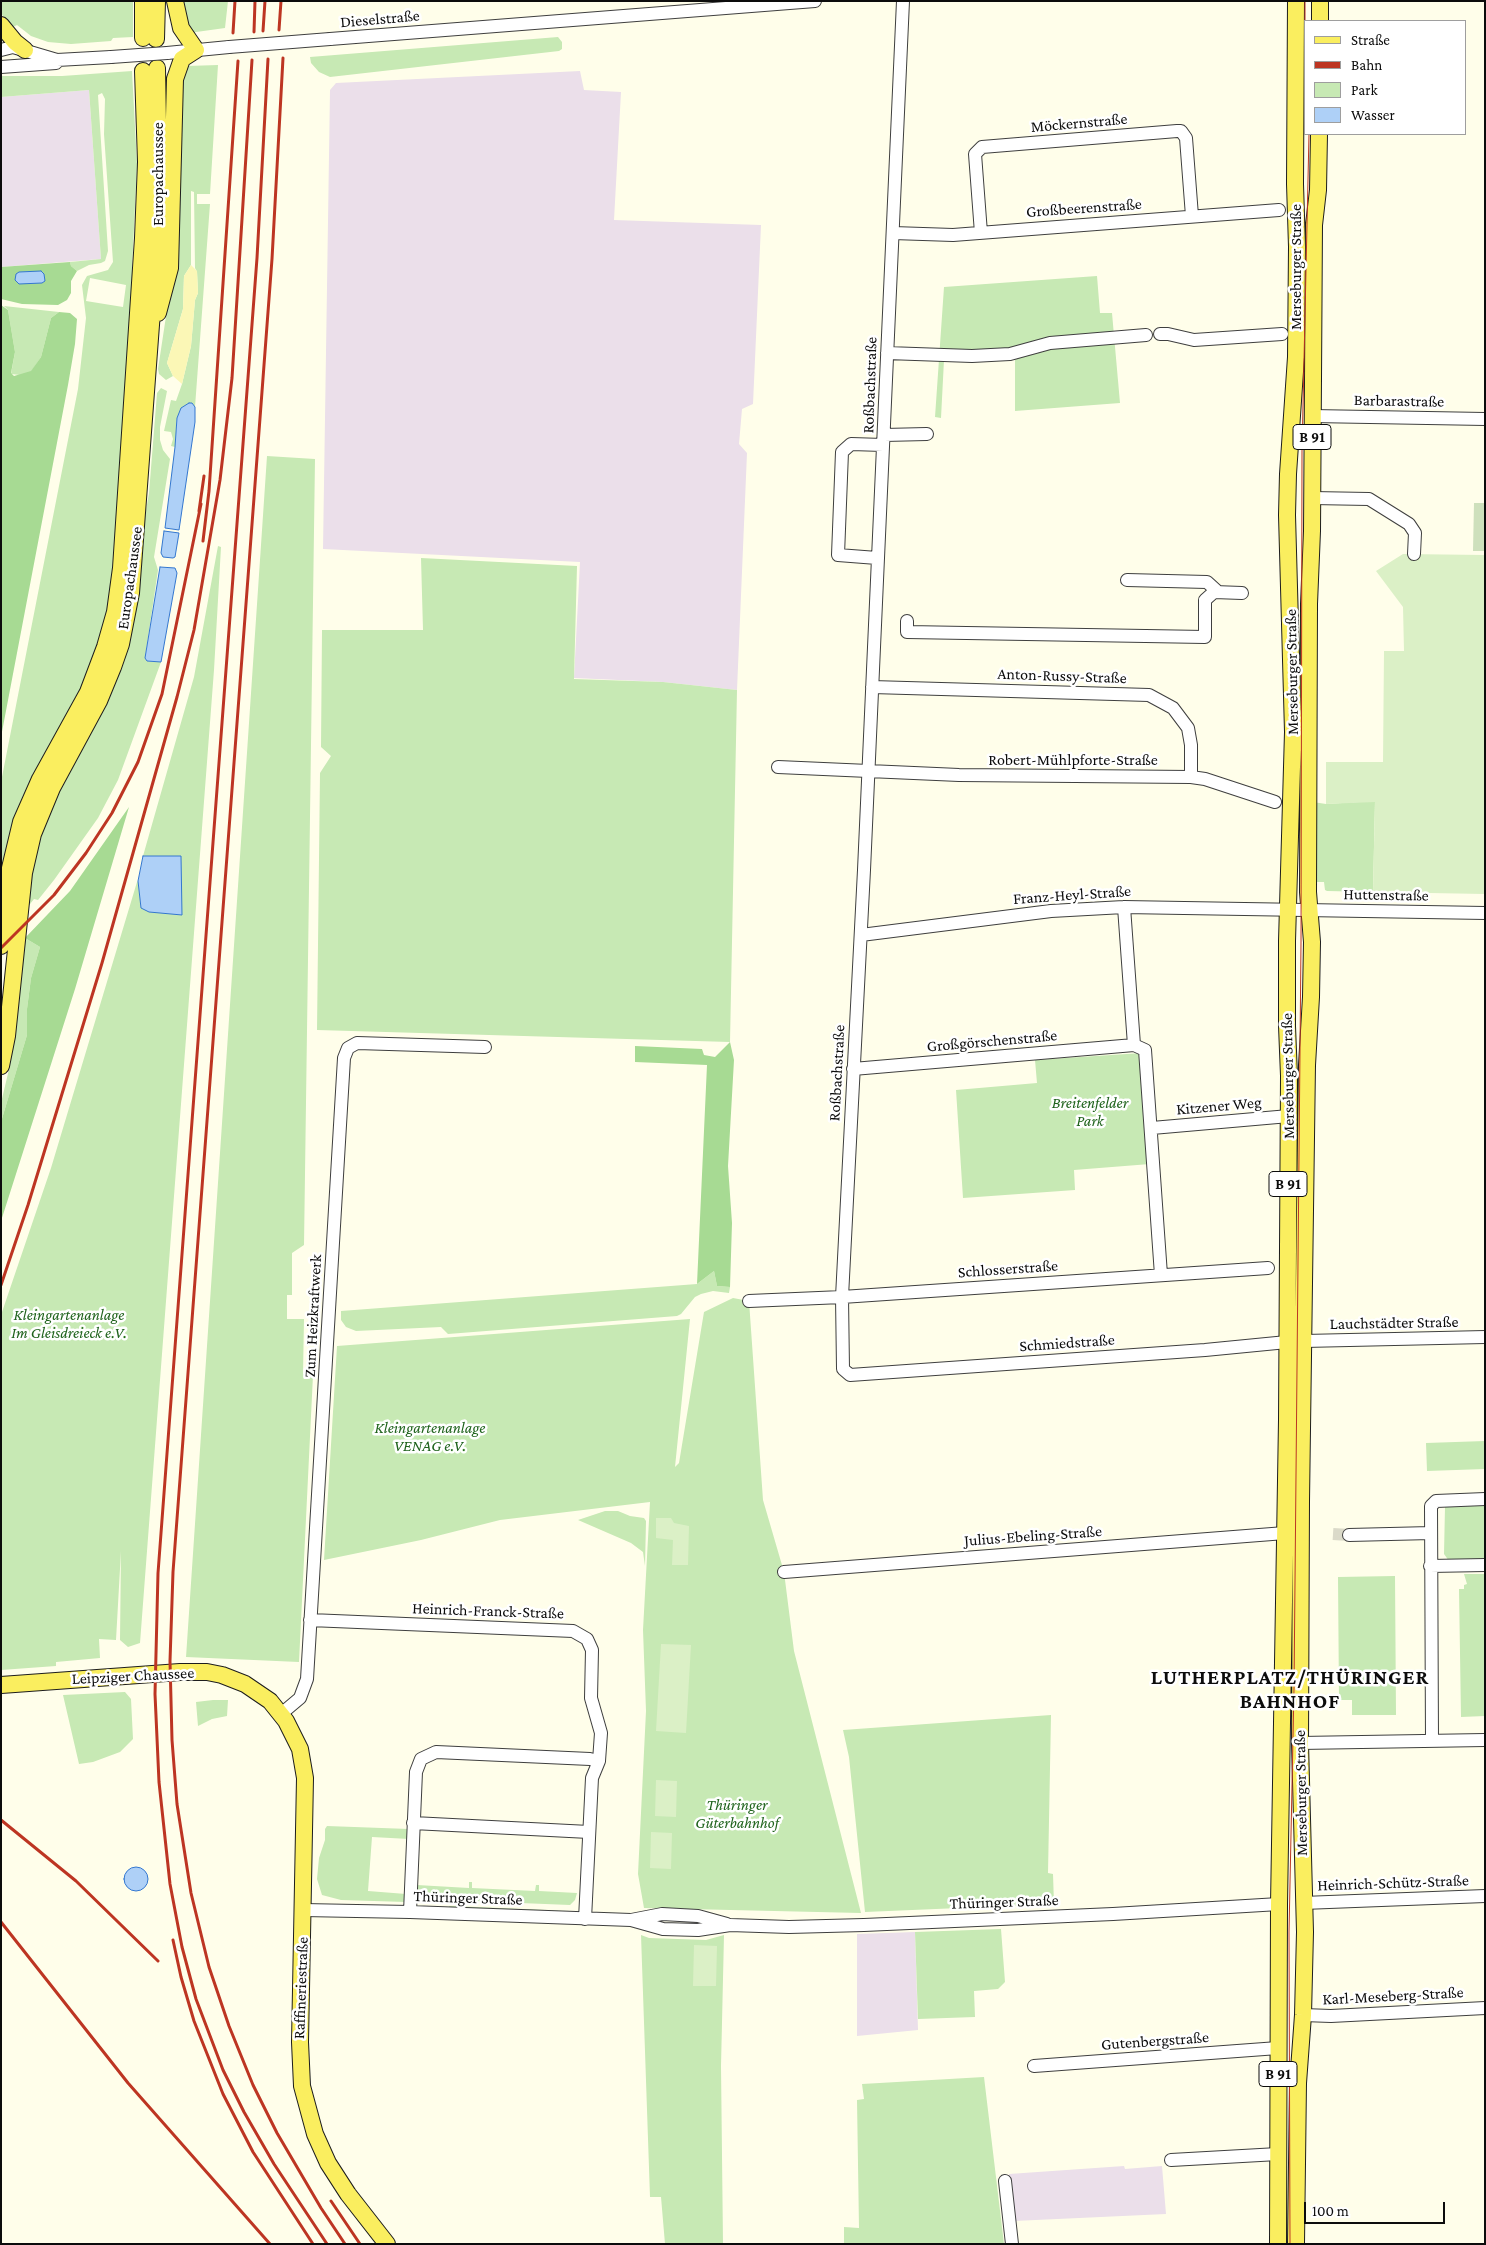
<!DOCTYPE html>
<meta charset="utf-8">
<style>
body{margin:0}
#map{position:relative;width:1486px;height:2245px;overflow:hidden;background:#fffeea;font-family:"Crimson Pro",serif}
canvas{display:block}
.frame{position:absolute;inset:0;border:2px solid #0c0c0c;pointer-events:none}
.legend{position:absolute;left:1304px;top:20px;width:162px;height:115px;box-sizing:border-box;background:#fff;border:1px solid #9e9e9e;margin:0;padding:6px 9px;list-style:none;font-size:15px;color:#0c0c0c}
.legend li{display:flex;align-items:center;gap:10px;height:25px}
.legend b{width:25px;border:1px solid #9e9e9e}
.scale{position:absolute;left:1304px;top:2202px;width:141px;height:22px;box-sizing:border-box;border:2px solid #0c0c0c;border-top:0;padding-left:6px;font-size:15px;line-height:18px;white-space:nowrap;color:#0c0c0c;-webkit-text-stroke:4px #fff;paint-order:stroke}
</style>
<div id="map">
<canvas width="1486" height="2245"></canvas>
<div class="frame"></div>
<ul class="legend">
<li><b style="height:6px;background:#faee5f"></b>Straße</li>
<li><b style="height:6px;background:#bd3522"></b>Bahn</li>
<li><b style="height:14px;background:#c7e9b4"></b>Park</li>
<li><b style="height:14px;background:#aed0f7"></b>Wasser</li>
</ul>
<div class="scale">100 m</div>
</div>
<script>
const ctx = document.querySelector('canvas').getContext('2d');
ctx.lineJoin = 'round';
function paint(path, color) { ctx.fillStyle = color; ctx.fill(path, 'evenodd'); }
const shape = rows => new Path2D(rows.map(r => 'M' + r).join(''));
function strokePath(path, color, width, dash) { ctx.strokeStyle = color; ctx.lineWidth = width; ctx.lineCap = dash ? 'butt' : 'round'; ctx.setLineDash(dash || []); ctx.stroke(path); }
function label(font, color, halo, rows, align = 'center') {
  ctx.font = font + ' "Crimson Pro",serif'; ctx.lineWidth = 5; ctx.setLineDash([]); ctx.textBaseline = 'middle'; ctx.strokeStyle = halo; ctx.fillStyle = color; for (const [text, x, y, turn = 0] of rows) {
    ctx.save(); ctx.translate(x, y); ctx.rotate((+turn || 0) * Math.PI / 180); ctx.textAlign = isNaN(turn) ? turn : align; if (halo) ctx.strokeText(text, 0, 0); ctx.fillText(text, 0, 0); ctx.restore();
  }
}
const industrial = shape([
 [580,71,584,90,621,92,614,220,761,225,753,404,742,409,739,444,747,453,737,690,663,682,574,678,580,562,323,549,330,90,336,83],
 [89,90,101,259,1,267,1,97],
 [915,1932,918,2030,857,2036,857,1934],
 [1124,2166,1125,2169,1162,2166,1166,2214,1014,2221,1009,2174]
]);
const green = shape([
 [1,1,133,1,133,37,113,38,111,41,71,44,48,42,31,36,17,25,11,28,1,13],
 [179,1,228,1,225,28,189,33],
 [558,37,562,42,562,49,559,51,330,77,319,72,311,63,310,57],
 [218,65,210,194,197,194,197,204,210,204,195,407,192,403,177,418,175,447,171,446,173,439,171,432,164,431,171,400,176,401,182,384,191,346,195,300,198,293,197,272,195,268,194,192,191,191,191,265,184,276,183,309,167,363,173,376,166,380,159,374,158,369,170,290,180,80,187,66],
 [132,71,137,164,132,270,133,286,114,561,107,612,94,660,1,882,1,782,78,389,86,318,82,285,87,276,108,270,113,262,104,134,105,99,102,93,98,95,108,251,105,261,101,263,89,265,77,271,71,266,70,262,101,259,89,90,1,97,1,76,62,76],
 [90,278,126,285,123,307,86,301],
 [1097,276,1100,313,1112,313,1120,403,1015,411,1015,359,944,360,941,418,935,417,944,287],
 [4,306,59,312,51,318,41,357,31,372,20,375,11,374,15,352,8,310],
 [161,388,167,391,160,427,160,440,163,450,170,459,154,557,158,570,145,658,147,661,161,662,118,780,98,818,54,880,38,900,34,899,23,913,28,874,145,516,149,493,157,393],
 [267,456,315,459,304,1245,292,1253,292,1295,287,1295,287,1319,304,1319,303,1374,313,1375,299,1662,186,1657],
 [218,546,221,547,214,670,140,1643,128,1647,120,1640,121,1551,116,1640,99,1639,100,1658,56,1662,56,1666,1,1670,1,1315,51,1168,137,882,138,881,141,908,180,856,143,856,194,677],
 [421,558,577,566,574,679,663,682,737,690,730,1042,317,1030,320,773,331,756,321,747,322,630,423,630],
 [1375,801,1373,892,1327,891,1325,890,1324,882,1314,882,1313,802,1326,804],
 [25,938,40,947,31,978,27,1009,27,1035,1,1122,1,1103,10,1065],
 [1142,1053,1150,1164,1074,1170,1075,1190,963,1198,956,1090,1037,1083,1035,1060],
 [714,1271,717,1286,730,1287,729,1293,713,1291,701,1294,695,1297,681,1314,677,1316,448,1334,441,1327,356,1331,346,1327,341,1320,341,1311,697,1284],
 [733,1298,749,1301,763,1500,784,1572,794,1651,861,1913,644,1908,638,1874,646,1711,643,1630,650,1502,500,1520,421,1540,324,1560,337,1346,690,1319,675,1467,679,1463,704,1312],
 [1485,1441,1485,1469,1427,1471,1426,1443],
 [1485,1502,1485,1562,1449,1561,1444,1554,1445,1507,1447,1505],
 [605,1511,618,1511,630,1516,644,1518,646,1521,645,1566,643,1552,631,1543,578,1520],
 [1464,1574,1485,1574,1485,1716,1461,1717,1459,1589,1464,1589,1464,1585,1467,1584],
 [1395,1576,1396,1715,1352,1715,1352,1700,1339,1700,1338,1577],
 [125,1692,131,1699,133,1739,120,1752,93,1762,79,1764,63,1695],
 [213,1700,228,1700,227,1716,212,1719,198,1726,196,1702],
 [1051,1715,1048,1873,1053,1874,1054,1904,865,1912,849,1757,843,1730],
 [327,1826,409,1829,409,1839,372,1837,368,1891,406,1894,406,1902,341,1900,322,1895,317,1879,319,1858,325,1840,325,1829],
 [469,1882,472,1882,472,1888,535,1891,536,1885,539,1885,539,1891,577,1893,575,1900,570,1905,445,1900,442,1902,420,1901,417,1897,417,1885,469,1888],
 [449,1906,452,1906,571,1911,449,1908],
 [1001,1929,1005,1982,998,1989,974,1991,975,2017,918,2019,915,1932],
 [641,1935,649,1938,706,1940,724,1935,721,2066,723,2244,665,2244,661,2197,650,2197],
 [984,2077,1004,2244,844,2244,844,2227,859,2228,857,2100,864,2099,862,2084]
]);
const forest = shape([
 [70,262,71,266,77,271,71,281,71,293,67,300,58,305,22,304,1,299,1,267],
 [1,305,8,310,15,352,11,373,14,376,31,371,41,357,51,318,59,312,70,313,77,319,75,344,68,385,1,737],
 [129,807,75,989,1,1221,1,1122,27,1035,27,1009,31,978,40,947,25,938,70,891],
 [730,1042,734,1060,728,1166,732,1223,730,1287,717,1286,714,1271,697,1284,707,1065,635,1062,635,1046,702,1049,704,1055,715,1057]
]);
const sand = shape([
 [191,265,197,271,198,293,195,300,191,346,182,384,173,376,167,363,183,309,184,276]
]);
const cemetery = shape([
 [1474,503,1485,503,1485,551,1473,551]
]);
const pitch = shape([
 [1403,554,1485,555,1485,894,1373,892,1375,802,1326,804,1326,762,1383,762,1384,651,1404,651,1403,607,1376,571],
 [656,1518,671,1518,674,1523,689,1526,688,1565,672,1565,673,1540,656,1538],
 [661,1644,691,1645,686,1733,656,1731],
 [656,1780,677,1781,676,1817,655,1816],
 [651,1832,672,1833,671,1869,650,1868],
 [694,1945,717,1946,716,1986,693,1986]
]);
const water = shape([
 [41,271,44,274,45,281,42,283,19,284,15,280,16,274,19,272,41,271],
 [189,403,192,403,195,407,195,422,179,530,165,528,175,447,177,418,181,408,189,403],
 [164,531,179,533,175,557,173,558,163,557,161,553,164,531],
 [160,567,175,568,177,573,161,662,147,661,145,658,160,567],
 [143,856,181,856,182,915,149,912,141,908,138,881,143,856],
 '124 1879a12 12 0 1 1 24 0a12 12 0 1 1-24 0Z'
]);
const minorTunnel = shape([
 [1333,1534,1349,1535]
]);
const minor = shape([
 [903,1,864,870,842,1297,843,1369,850,1375,1205,1350,1287,1342],
 [330,39,815,1],
 [1,50,13,47,57,60,111,57],
 [167,53,229,47],
 [1,67,56,63],
 [893,233,953,235,1279,210],
 [981,233,975,154,982,147,1177,131,1181,131,1186,138,1192,216],
 [1160,334,1168,334,1194,340,1282,334],
 [887,353,972,356,1010,354,1050,343,1146,335],
 [1312,416,1485,419],
 [884,435,927,434],
 [1312,498,1369,499,1409,524,1415,533,1414,554],
 [877,558,838,555,842,452,851,444,883,445],
 [1127,580,1207,582,1218,592],
 [907,621,907,632,1205,637,1205,600,1214,592,1242,593],
 [872,687,1149,695,1173,708,1188,728,1191,745,1191,777],
 [778,767,959,775,1191,777,1205,779,1275,802],
 [1124,907,1134,1045,1145,1050,1161,1275],
 [861,935,1051,911,1124,907,1485,913],
 [853,1069,1134,1045],
 [1152,1128,1289,1116],
 [749,1301,842,1297,1268,1268],
 [1304,1341,1485,1337],
 [1349,1535,1431,1533],
 [1430,1566,1485,1565],
 [784,1572,1285,1533],
 [310,1620,573,1631,587,1639,592,1650,591,1698,601,1733,599,1761,592,1778,585,1919],
 [281,1714,300,1698,307,1679,344,1058,348,1048,357,1043,485,1047],
 [1432,1741,1431,1506,1436,1501,1485,1499],
 [1300,1743,1485,1740],
 [413,1823,589,1832],
 [1303,1903,1485,1896],
 [303,1910,410,1912,631,1920,662,1914,698,1916,727,1924],
 [410,1912,416,1772,421,1759,436,1752,590,1759,599,1761],
 [631,1920,663,1929,698,1930,730,1925,789,1927,864,1925,1113,1914,1279,1904],
 [1303,2015,1331,2016,1485,2008],
 [1034,2066,1278,2048],
 [1171,2160,1278,2154],
 [1005,2181,1012,2244]
]);
const major = shape([
 [1320,21,1320,1],
 [1,25,15,42,25,50],
 [143,38,143,1],
 [156,39,157,1],
 [158,313,170,268,175,79,182,59,196,50,181,28,175,1],
 [1,946,10,868,21,822,40,779,88,692,105,647,115,612,121,568,143,238,146,162,143,71],
 [1,1066,7,1036,24,873,33,834,52,788,99,701,113,667,121,644,131,593,158,231,159,180,157,68],
 [1,1685,180,1672,207,1672,222,1675,245,1684,270,1701,286,1721,300,1749,305,1778,300,2042,302,2086,315,2134,328,2163,348,2194,387,2244],
 [1278,2244,1279,1904,1287,1420,1289,1076,1287,1026,1287,941,1293,732,1287,515,1288,474,1296,357,1297,247,1295,184,1296,1],
 [1296,2244,1298,2083,1303,2015,1305,1932,1300,1743,1301,1501,1307,1065,1311,997,1312,942,1308,892,1309,604,1312,531,1314,225,1318,190,1319,134]
]);
const tram = shape([
 [1305,21,1305,1],
 [1305,99,1305,101],
 [1290,2244,1289,1932,1294,1688,1301,942,1302,451,1309,134]
]);
const rail = shape([
 [279,30,281,1],
 [263,31,265,1],
 [254,32,255,1],
 [233,33,235,1],
 [283,58,272,259,173,1572,170,1661,172,1740,177,1804,191,1893,209,1967,229,2026,253,2085,277,2133,321,2208,345,2244],
 [268,59,257,258,158,1573,155,1694,159,1782,170,1884,182,1947,196,1999,223,2070,244,2112,274,2164,327,2244],
 [199,511,204,476],
 [203,541,209,491,238,61],
 [1,948,54,895,86,853,112,813,138,762,162,694,201,504],
 [1,1285,28,1205,102,963,177,697,194,630,220,480,232,378,252,60],
 [1,1820,76,1881,158,1961],
 [1,1922,128,2083,270,2244],
 [173,1940,181,1977,194,2021,223,2094,253,2152,313,2244],
 [331,2201,360,2244]
]);
const minorBridge = shape([
 [229,47,330,39],
 [111,57,167,53]
]);
const shields = [
 [1312,437,38],
 [1288,1184,38],
 [1278,2074,38]
];
const shieldNames = [
 ["B 91",1312,437],
 ["B 91",1288,1184],
 ["B 91",1278,2074]
];
const streetNames = [
 ["Dieselstraße",380,19,-5],
 ["Möckernstraße",1079,123,-5],
 ["Europachaussee",158,174,-90],
 ["Großbeerenstraße",1084,208,-4],
 ["Merseburger Straße",1296,267,-90],
 ["Roßbachstraße",870,385,-88],
 ["Barbarastraße",1399,401,1],
 ["Europachaussee",130,578,-82],
 ["Merseburger Straße",1292,672,-91],
 ["Anton-Russy-Straße",1062,676,2],
 ["Robert-Mühlpforte-Straße",1073,760],
 ["Franz-Heyl-Straße",1072,895,-4],
 ["Huttenstraße",1386,895,1],
 ["Großgörschenstraße",992,1041,-5],
 ["Roßbachstraße",837,1073,-87],
 ["Merseburger Straße",1288,1076,-91],
 ["Kitzener Weg",1219,1106,-5],
 ["Schlosserstraße",1008,1269,-4],
 ["Zum Heizkraftwerk",313,1316,-87],
 ["Lauchstädter Straße",1394,1323,-1],
 ["Schmiedstraße",1067,1343,-4],
 ["Julius-Ebeling-Straße",1033,1536,-4],
 ["Heinrich-Franck-Straße",488,1611,2],
 ["Leipziger Chaussee",133,1676,-3],
 ["Merseburger Straße",1301,1793,-91],
 ["Heinrich-Schütz-Straße",1393,1883,-2],
 ["Thüringer Straße",468,1898,2],
 ["Thüringer Straße",1004,1902,-2],
 ["Raffineriestraße",301,1988,-88],
 ["Karl-Meseberg-Straße",1393,1996,-3],
 ["Gutenbergstraße",1155,2041,-4]
];
const parkNames = [
 ["Breitenfelder",1090,1103],
 ["Park",1090,1121],
 ["Kleingartenanlage",69,1315],
 ["Im Gleisdreieck e.V.",69,1333],
 ["Kleingartenanlage",430,1428],
 ["VENAG e.V.",430,1446],
 ["Thüringer",737,1805],
 ["Güterbahnhof",737,1823]
];
const districtNames = [
 ["LUTHERPLATZ/THÜRINGER",1290,1678],
 ["BAHNHOF",1290,1702]
];
paint(industrial, '#ebdfea');
paint(green, '#c7e9b4');
paint(forest, '#a7da93');
paint(sand, '#fbf7b6');
paint(cemetery, '#cee0bc');
paint(pitch, '#dbf0c6');
paint(water, '#aed0f7');
strokePath(water, '#3477cf', 1);
strokePath(minorTunnel, '#dbdac9', 12, [12, 6]);
strokePath(minor, '#3f3f3f', 14);
strokePath(major, '#1d1d1d', 18);
strokePath(minor, '#fff', 12);
strokePath(major, '#faee5f', 16);
strokePath(tram, '#bd3522', 1);
strokePath(rail, '#bd3522', 3);
strokePath(minorBridge, '#3f3f3f', 14, []);
strokePath(minorBridge, '#fff', 12);
for (const [x, y, w] of shields) { const box = new Path2D(); box.roundRect(x - w / 2, y - 12.5, w, 25, 4); ctx.fillStyle = '#fff'; ctx.fill(box); strokePath(box, '#0c0c0c', 1); }
label('bold 15px', '#0c0c0c', null, shieldNames);
label('16px', '#0c0c0c', '#fff', streetNames);
label('italic 16px', '#1f631c', '#fff', parkNames);
ctx.letterSpacing = '1px';
label('bold 21px', '#0c0c0c', '#fff', districtNames);
ctx.letterSpacing = '0px';
</script>
